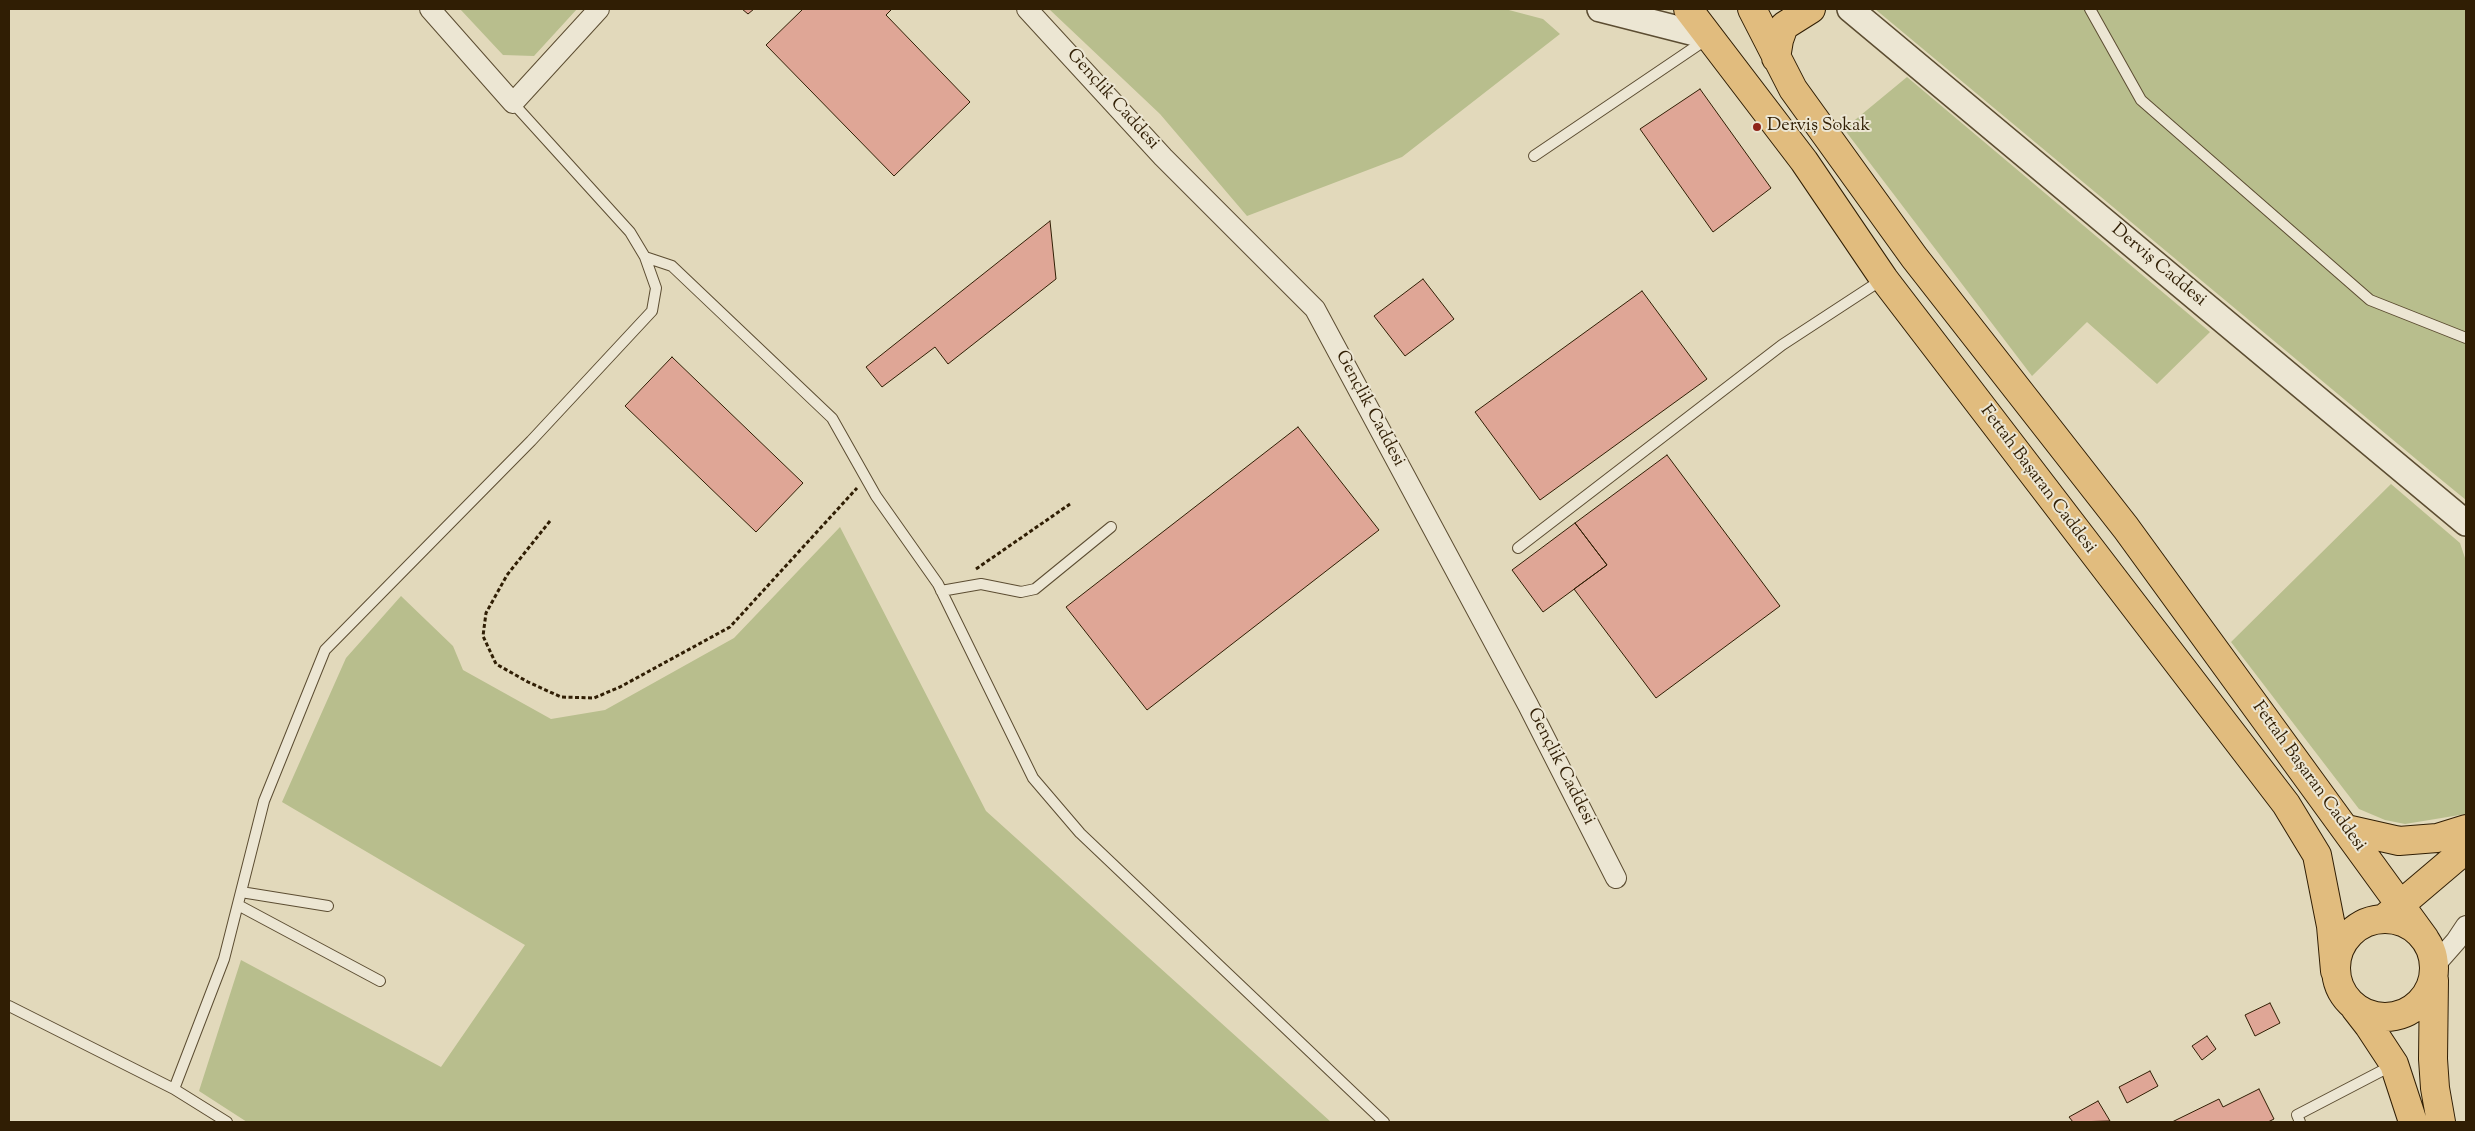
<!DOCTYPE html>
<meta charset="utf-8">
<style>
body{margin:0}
#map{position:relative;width:2475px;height:1131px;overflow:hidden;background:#e2d9bb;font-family:"Sorts Mill Goudy",serif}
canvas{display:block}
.frame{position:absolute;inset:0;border:10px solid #301e04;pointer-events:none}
</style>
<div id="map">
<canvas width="2475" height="1131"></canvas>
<div class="frame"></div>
</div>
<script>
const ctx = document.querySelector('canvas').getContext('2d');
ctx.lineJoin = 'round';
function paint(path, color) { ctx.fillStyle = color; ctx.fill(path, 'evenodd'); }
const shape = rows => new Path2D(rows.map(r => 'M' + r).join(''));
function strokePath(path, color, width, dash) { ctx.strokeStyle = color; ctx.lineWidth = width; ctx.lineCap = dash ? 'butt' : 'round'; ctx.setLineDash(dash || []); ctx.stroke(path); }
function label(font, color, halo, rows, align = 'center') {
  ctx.font = font + ' "Sorts Mill Goudy",serif'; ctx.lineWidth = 4; ctx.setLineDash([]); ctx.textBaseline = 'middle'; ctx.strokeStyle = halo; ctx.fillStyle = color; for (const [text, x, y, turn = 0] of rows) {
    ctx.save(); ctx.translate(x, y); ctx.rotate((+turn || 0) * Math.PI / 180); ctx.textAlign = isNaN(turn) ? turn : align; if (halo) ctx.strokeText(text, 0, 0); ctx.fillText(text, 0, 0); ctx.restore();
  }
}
const green = shape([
 [460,9,577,9,534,56,503,55],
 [1049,9,1505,9,1543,19,1560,34,1402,157,1247,216,1160,114],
 [1875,9,2466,9,2466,500,2422,464],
 [1907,77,2210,332,2157,384,2087,322,2032,376,1844,129],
 [2391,484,2460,543,2466,561,2466,814,2405,824,2385,820,2359,809,2231,642],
 [840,527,986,811,1331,1122,247,1122,199,1091,241,960,441,1067,525,945,282,802,346,658,401,596,453,646,463,670,551,719,605,710,734,638]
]);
const building = shape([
 [742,9,754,9,748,14,742,9],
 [803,9,892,9,886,15,970,102,894,176,766,45,803,9],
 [1700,89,1771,188,1713,232,1640,129,1700,89],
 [1050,221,1056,279,948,364,935,347,882,387,866,367,1050,221],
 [1423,279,1454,319,1405,356,1374,316,1423,279],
 [1642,291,1707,379,1540,500,1475,412,1642,291],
 [672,357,803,483,756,532,625,406,672,357],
 [1298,427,1379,530,1147,710,1066,607,1298,427],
 [1667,455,1780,606,1656,698,1574,589,1607,565,1575,523,1667,455],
 [1575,523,1607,565,1543,612,1512,570,1575,523],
 [2270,1003,2280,1023,2255,1036,2245,1015,2270,1003],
 [2207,1036,2216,1049,2202,1060,2192,1046,2207,1036],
 [2150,1071,2158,1086,2127,1103,2119,1087,2150,1071],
 [2259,1089,2274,1119,2268,1122,2172,1122,2219,1099,2223,1107,2259,1089],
 [2098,1101,2110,1121,2073,1122,2069,1117,2098,1101]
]);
const path = shape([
 [550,521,507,575,486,613,483,636,496,664,528,682,561,697,594,698,620,687,730,627,857,488],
 [976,569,1070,504]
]);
const service = shape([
 [2090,9,2141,100,2370,300,2466,338],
 [1534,156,1707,39],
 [645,257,672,266,832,418,876,496,938,584,1033,778,1080,833,1384,1122],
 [1518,548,1782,345,1883,279],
 [941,591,981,584,1021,592,1035,589,1111,527],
 [241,892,328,906],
 [238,905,380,981],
 [9,1006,174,1089,227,1122],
 [174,1089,224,959,264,801,325,650,531,441,652,311,656,288,645,257,630,232,513,103],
 [2300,1122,2297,1115,2393,1065]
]);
const minor = shape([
 [430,9,513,103,599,9],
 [1027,9,1163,157,1315,309,1528,705,1616,878],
 [2434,966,2456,941,2466,926]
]);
const tertiary = shape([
 [1600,9,1710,37],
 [1850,9,2466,523]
]);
const primary = shape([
 [1688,9,1804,161,1884,279,2286,804,2317,855,2331,926,2335,971],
 [1752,9,1793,89,1914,257,2126,528,2425,939],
 [1776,58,1779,40,1784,26,1811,9],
 [2346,829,2399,841,2437,838,2466,829],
 [2387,916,2466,849],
 '2336 968a49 49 0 1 1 98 0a49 49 0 1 1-98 0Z',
 [2434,980,2433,1059,2435,1088,2441,1122],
 [2355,1008,2369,1026,2394,1064,2413,1122]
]);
const markers = [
 [1757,127,5,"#8f2418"]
];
const streetNames = [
 ["Gençlik Caddesi",1112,100,48],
 ["Derviş Caddesi",2158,266,40],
 ["Gençlik Caddesi",1369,409,62],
 ["Fettah Başaran Caddesi",2037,480,53],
 ["Gençlik Caddesi",1560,767,63],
 ["Fettah Başaran Caddesi",2308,777,54]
];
const poiNames = [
 ["Derviş Sokak",1767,127]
];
paint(green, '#b8be8d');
paint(building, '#dfa696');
strokePath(building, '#301e04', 1);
strokePath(service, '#5c4d32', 12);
strokePath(minor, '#5c4d32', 22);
strokePath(tertiary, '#5c4d32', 28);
strokePath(primary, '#301e04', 30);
strokePath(path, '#301e04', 3, [4, 2.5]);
strokePath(service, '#ece6d3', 10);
strokePath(minor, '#ece6d3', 20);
strokePath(tertiary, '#ece6d3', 25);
strokePath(primary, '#e1bc7e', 28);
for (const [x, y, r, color] of markers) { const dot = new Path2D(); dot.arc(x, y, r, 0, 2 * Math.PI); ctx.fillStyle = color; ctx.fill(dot); strokePath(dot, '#ece6d3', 2); }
label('18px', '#301e04', '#ece6d3', streetNames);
label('18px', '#301e04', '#ece6d3', poiNames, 'left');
</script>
